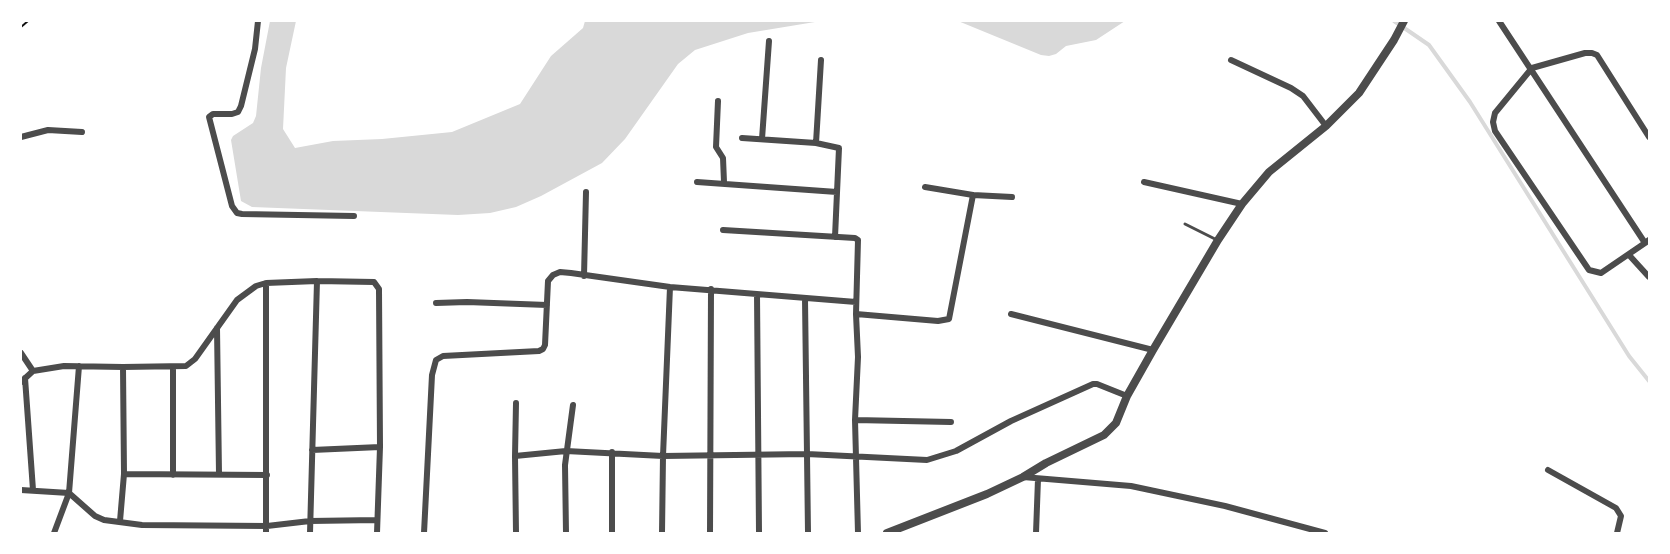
<!DOCTYPE html>
<style>
body{margin:0}
#map{position:relative;width:1670px;height:554px;overflow:hidden;background:#fff;font-family:Ubuntu,sans-serif}
canvas{display:block}
.frame{position:absolute;inset:0;border:22px solid #fff;pointer-events:none}
</style>
<div id="map">
<canvas width="1670" height="554"></canvas>
<div class="frame"></div>
</div>
<script>
const ctx = document.querySelector('canvas').getContext('2d');
ctx.lineJoin = 'round';
function paint(path, color) { ctx.fillStyle = color; ctx.fill(path, 'evenodd'); }
const shape = rows => new Path2D(rows.map(r => 'M' + r).join(''));
function strokePath(path, color, width, dash) { ctx.strokeStyle = color; ctx.lineWidth = width; ctx.lineCap = dash ? 'butt' : 'round'; ctx.setLineDash(dash || []); ctx.stroke(path); }
const water = shape([
 [270,21,296,21,286,68,283,129,295,148,333,141,382,139,452,132,520,104,551,56,583,28,585,21,821,21,748,33,695,50,678,64,625,139,602,163,541,196,516,207,490,213,458,215,252,207,241,201,231,140,233,136,253,123,256,116,261,68],
 [958,21,1125,21,1096,40,1066,46,1056,54,1049,56,1041,55]
]);
const stream = shape([
 [1394,21,1429,45,1470,102,1629,356,1649,381]
]);
const path = shape([
 [21,27,28,21]
]);
const service = shape([
 [1185,224,1215,239]
]);
const minor = shape([
 [258,21,255,49,241,106,238,112,232,114,213,114,209,117,232,206,237,213,242,214,354,216],
 [1499,21,1645,243,1649,240],
 [1231,60,1291,88,1303,96,1326,126],
 [718,101,716,147,723,158,724,182],
 [21,137,48,130,82,132],
 [742,138,816,143,839,148,835,237],
 [762,139,769,41],
 [816,143,821,60],
 [697,182,837,192],
 [1144,182,1242,204],
 [925,187,973,195,1012,197],
 [723,230,855,238,858,240,856,314,858,357,855,420,858,533],
 [1645,243,1601,273,1589,270,1495,131,1493,122,1495,113,1532,68,1585,53,1592,53,1597,55,1649,137],
 [1629,255,1649,277],
 [584,276,586,192],
 [266,283,266,533],
 [757,294,759,533],
 [805,299,808,533],
 [436,303,467,302,547,305],
 [856,314,938,321,949,319,973,195],
 [1011,314,1153,350],
 [217,328,219,474],
 [21,353,33,371],
 [79,366,69,493,95,516,104,520,142,525,267,526,310,521,377,520],
 [173,367,173,475],
 [25,378,33,490],
 [21,382,33,371,64,366,123,367,186,366,195,359,237,300,256,286,266,283,317,281,374,282,379,289,380,447,377,533],
 [516,403,515,456,516,533],
 [855,420,951,422],
 [312,450,380,447],
 [515,456,566,451,663,456,807,454,927,460,956,451,1011,421,1093,384,1097,384,1127,396],
 [1548,470,1616,508,1621,516,1617,533],
 [124,474,267,475],
 [1023,477,1131,486,1225,506,1325,533],
 [21,490,69,493,54,533],
 [120,521,124,474,123,367],
 [310,533,317,281],
 [424,533,432,375,436,360,443,356,539,351,543,349,545,345,548,281,553,275,560,272,571,273,670,287,856,302],
 [566,533,565,465,573,405],
 [612,533,612,452],
 [662,533,663,456,670,287],
 [710,533,711,289],
 [1036,533,1038,479]
]);
const tertiary = shape([
 [887,533,987,494,1023,477,1046,463,1104,435,1116,423,1127,396,1153,350,1218,240,1242,204,1269,172,1326,126,1359,93,1394,40,1404,21]
]);
paint(water, '#d9d9d9');
strokePath(stream, '#d9d9d9', 4);
strokePath(path, '#111', 2);
strokePath(service, '#4c4c4c', 3);
strokePath(minor, '#4c4c4c', 6);
strokePath(tertiary, '#4c4c4c', 8);
</script>
